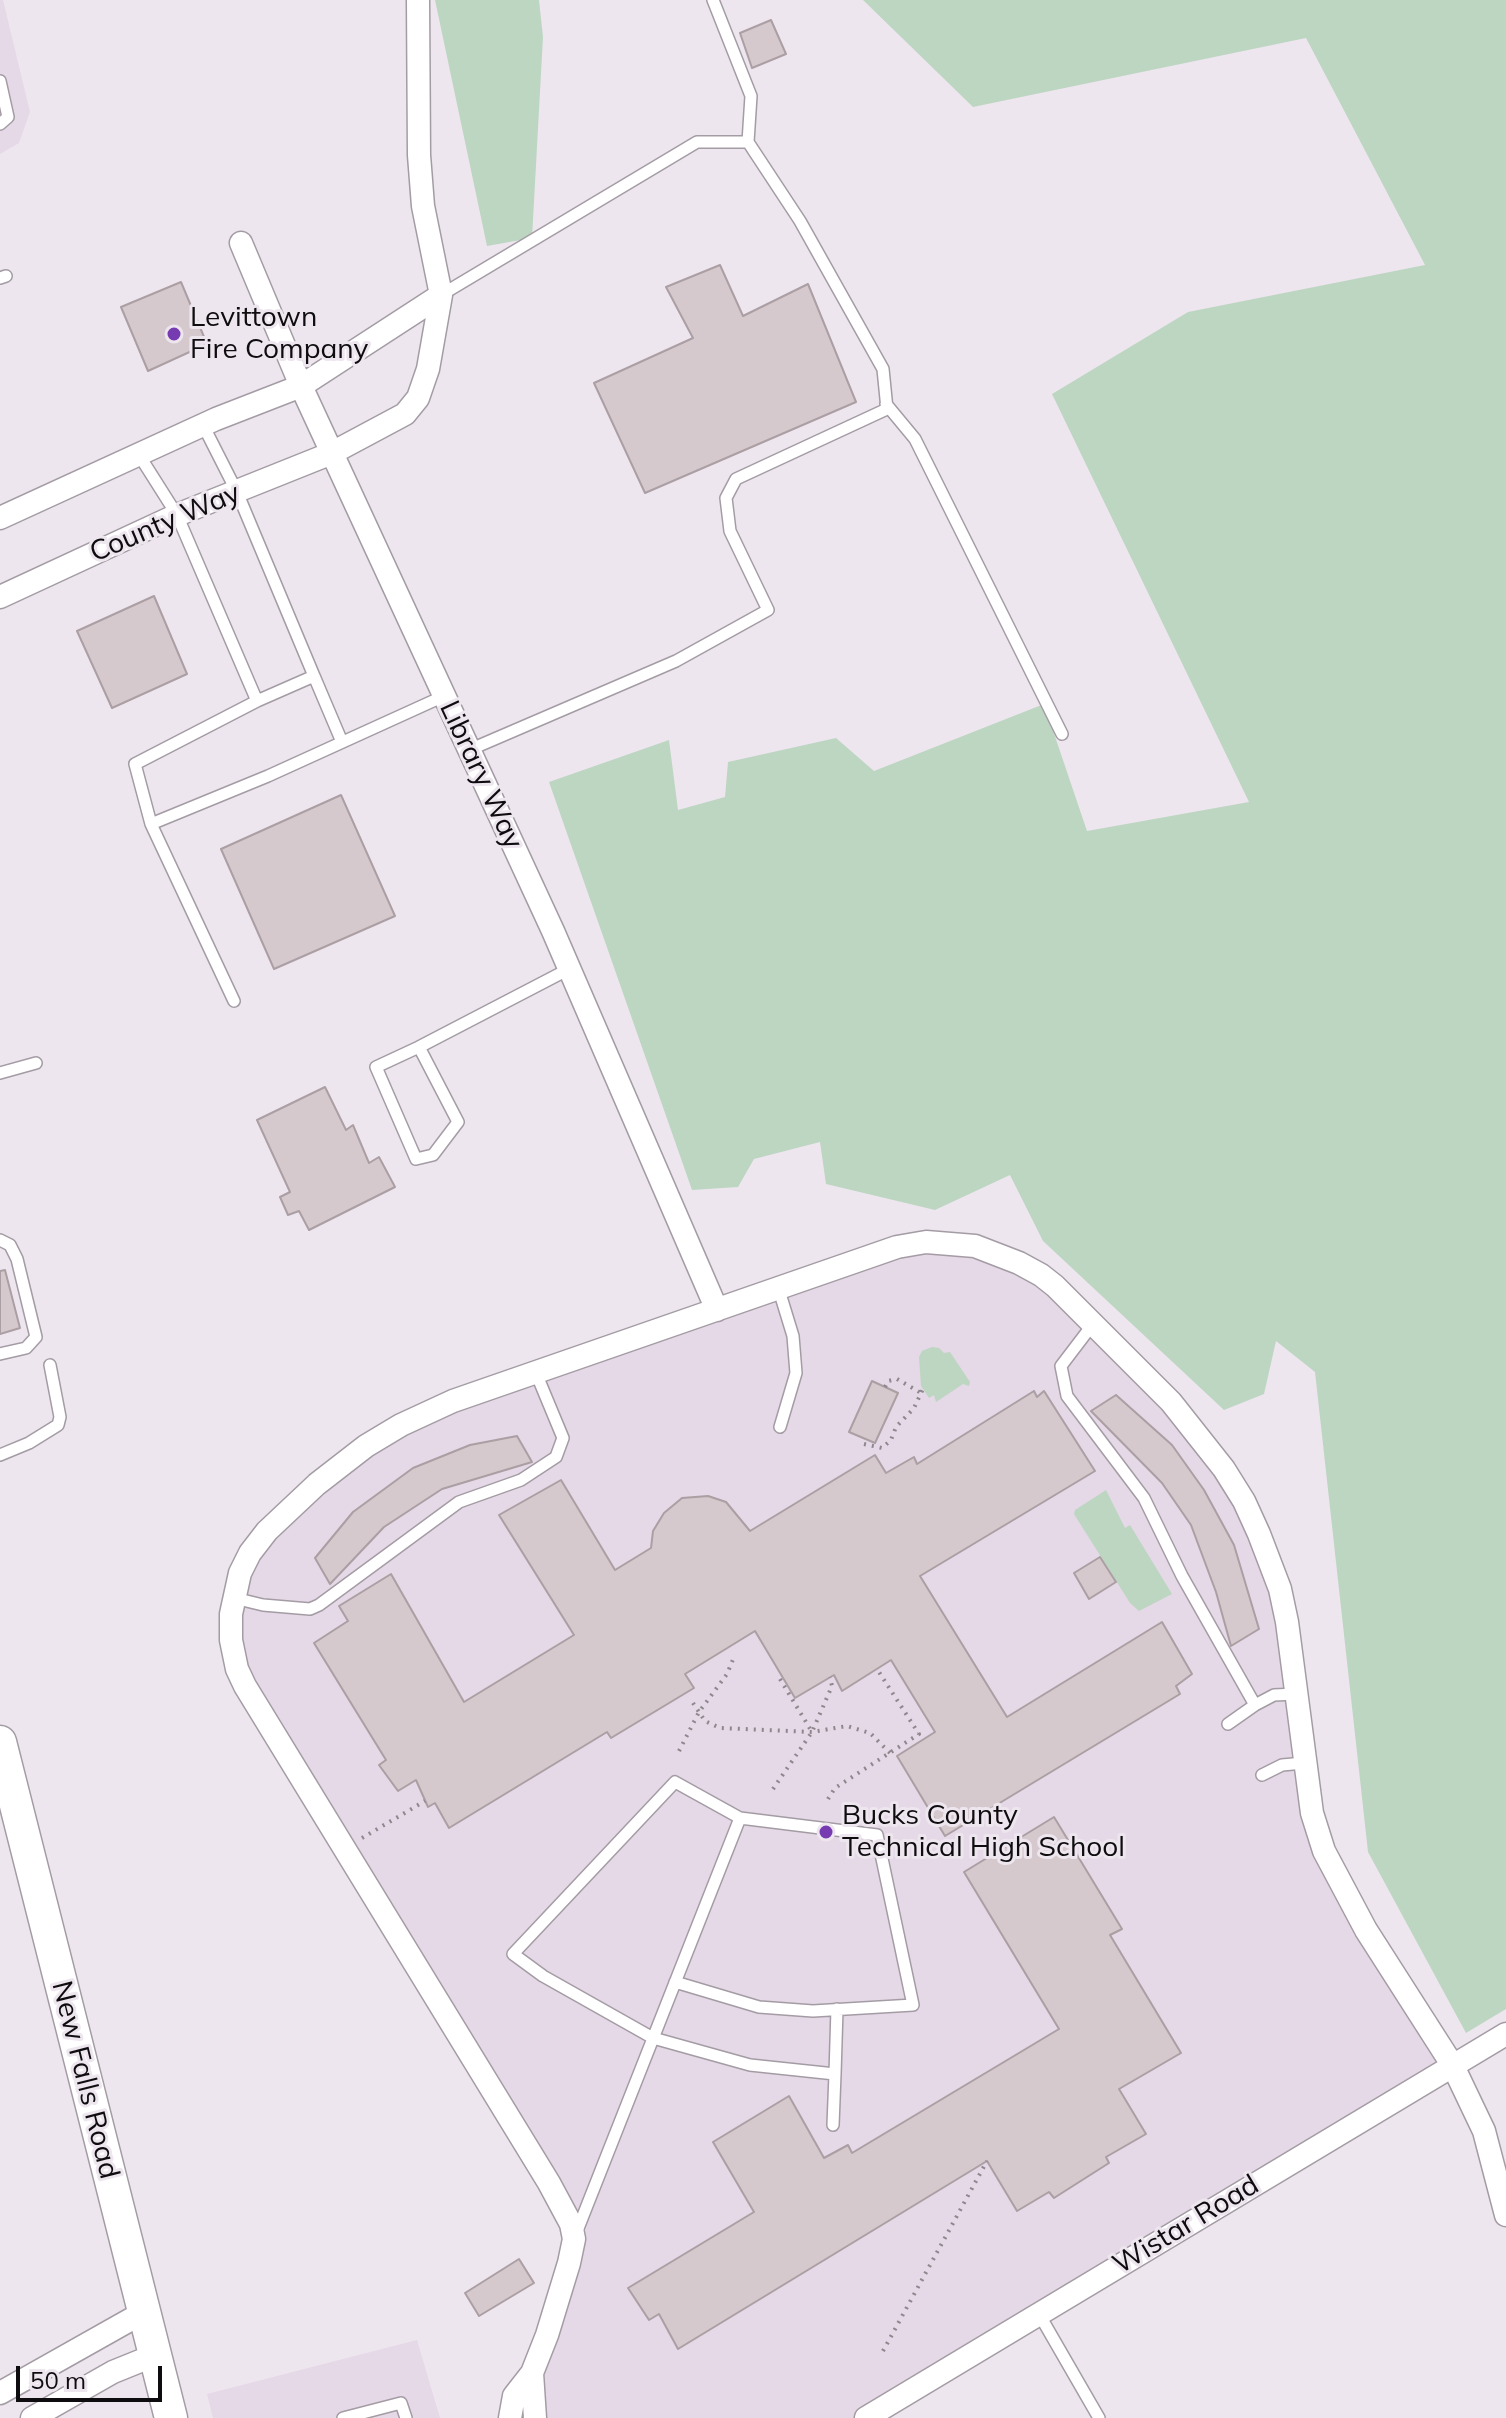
<!DOCTYPE html>
<style>
body{margin:0}
#map{position:relative;width:1506px;height:2418px;overflow:hidden;background:#eee6ef;font-family:Mulish,sans-serif}
canvas{display:block}
.scale{position:absolute;left:16px;top:2366px;width:146px;height:36px;box-sizing:border-box;border:4px solid #0e0c0e;border-top:0;padding-left:10px;font-size:24px;line-height:28px;white-space:nowrap;color:#0e0c0e;-webkit-text-stroke:6px #eee6ef;paint-order:stroke}
</style>
<div id="map">
<canvas width="1506" height="2418"></canvas>
<div class="scale">50 m</div>
</div>
<script>
const ctx = document.querySelector('canvas').getContext('2d');
ctx.lineJoin = 'round';
function paint(path, color) { ctx.fillStyle = color; ctx.fill(path, 'evenodd'); }
const shape = rows => new Path2D(rows.map(r => 'M' + r).join(''));
function strokePath(path, color, width, dash) { ctx.strokeStyle = color; ctx.lineWidth = width; ctx.lineCap = dash ? 'butt' : 'round'; ctx.setLineDash(dash || []); ctx.stroke(path); }
function label(font, color, halo, rows, align = 'center') {
  ctx.font = font + ' Mulish,sans-serif'; ctx.lineWidth = 6; ctx.setLineDash([]); ctx.textBaseline = 'middle'; ctx.strokeStyle = halo; ctx.fillStyle = color; for (const [text, x, y, turn = 0] of rows) {
    ctx.save(); ctx.translate(x, y); ctx.rotate((+turn || 0) * Math.PI / 180); ctx.textAlign = isNaN(turn) ? turn : align; if (halo) ctx.strokeText(text, 0, 0); ctx.fillText(text, 0, 0); ctx.restore();
  }
}
const built = shape([
 [0,0,3,0,30,112,19,143,0,154],
 [897,1247,1019,1263,1199,1434,1280,1589,1312,1813,1453,2066,868,2418,510,2418,574,2239,231,1640,250,1553,401,1425],
 [417,2340,440,2418,213,2418,207,2394]
]);
const green = shape([
 [435,0,539,0,543,37,532,238,487,246],
 [863,0,1506,0,1506,2009,1466,2033,1368,1852,1315,1372,1276,1341,1264,1394,1224,1410,1043,1241,1010,1175,935,1210,826,1184,820,1142,754,1159,738,1187,692,1190,549,782,669,740,678,810,725,797,728,762,836,738,874,771,1044,704,1087,831,1249,802,1052,394,1188,312,1425,265,1306,38,973,107],
 [932,1347,939,1348,944,1353,950,1352,970,1382,969,1386,963,1384,936,1402,934,1395,929,1398,921,1386,919,1357,922,1351],
 [1106,1490,1125,1528,1130,1525,1172,1594,1139,1611,1130,1603,1074,1514,1075,1510]
]);
const building = shape([
 [771,20,786,54,752,68,740,33,771,20],
 [720,265,743,316,808,284,856,402,645,493,594,383,693,338,666,287,720,265],
 [181,282,207,344,148,371,121,307,181,282],
 [154,596,187,674,112,708,77,631,154,596],
 [341,795,395,916,274,969,221,849,341,795],
 [325,1087,346,1130,353,1125,369,1163,379,1157,395,1187,309,1230,299,1211,288,1215,280,1197,290,1192,257,1120,325,1087],
 [5,1270,20,1328,0,1334,0,1271,5,1270],
 [872,1381,898,1393,875,1443,849,1432,872,1381],
 [1034,1391,1037,1397,1044,1391,1095,1471,920,1576,1007,1717,1162,1622,1192,1674,1176,1686,1180,1694,945,1836,897,1756,935,1732,891,1660,842,1691,834,1675,795,1698,755,1631,685,1674,694,1688,611,1738,607,1732,449,1828,435,1803,428,1807,416,1780,398,1791,379,1765,386,1760,314,1643,348,1621,339,1606,391,1574,464,1702,574,1635,499,1515,561,1480,615,1570,651,1548,653,1531,664,1513,682,1498,708,1496,726,1502,750,1531,875,1455,886,1473,914,1457,917,1464,1034,1391],
 [1116,1395,1172,1445,1204,1490,1234,1545,1259,1629,1231,1646,1216,1592,1191,1525,1162,1483,1091,1411,1116,1395],
 [517,1436,532,1462,442,1489,384,1527,330,1584,315,1558,353,1512,413,1468,470,1445,517,1436],
 [1100,1557,1116,1582,1089,1599,1074,1573,1100,1557],
 [1054,1817,1122,1929,1110,1935,1181,2053,1119,2089,1146,2134,1106,2157,1109,2163,1054,2198,1049,2192,1017,2211,987,2161,678,2349,659,2314,649,2320,628,2288,754,2212,713,2142,789,2096,824,2158,848,2145,852,2153,1059,2029,964,1872,1054,1817],
 [519,2259,534,2283,479,2316,465,2293,519,2259]
]);
const path = shape([
 [885,1387,888,1381,897,1379,921,1393],
 [864,1444,882,1448,891,1440,896,1427,914,1408,923,1389],
 [780,1679,812,1732],
 [693,1703,705,1721,720,1728,812,1732,847,1726,870,1733,890,1753],
 [679,1751,699,1712,727,1674,734,1657],
 [773,1789,812,1732,832,1686,830,1677],
 [828,1799,835,1788,919,1734,877,1669],
 [362,1838,425,1801],
 [883,2351,987,2161]
]);
const service = shape([
 [713,0,751,96,748,142],
 [0,81,8,117,0,124],
 [0,278,6,276],
 [441,295,697,142,748,142,800,221,883,369,887,409,736,479,726,498,730,531,768,610,676,661,469,750],
 [886,404,915,439,1062,734],
 [139,455,177,515,257,701,314,676,237,492,203,425],
 [314,676,342,742],
 [151,824,135,764,257,701],
 [234,1001,151,824,268,776,444,696],
 [419,1047,376,1067,416,1159,433,1155,458,1122,419,1047,569,969],
 [0,1073,36,1063],
 [0,1240,10,1245,17,1259,36,1337,26,1348,0,1354],
 [778,1287,793,1336,796,1373,780,1427],
 [1093,1324,1061,1366,1067,1396,1144,1498,1182,1576,1255,1705],
 [0,1455,29,1443,58,1425,60,1417,50,1365],
 [234,1598,263,1605,310,1609,319,1605,459,1502,521,1480,556,1457,563,1438,536,1373],
 [1228,1724,1255,1705,1274,1695,1296,1694],
 [1262,1775,1282,1765,1304,1763],
 [675,1982,759,2007,813,2011,913,2005,877,1835,740,1818,675,1782,513,1954,543,1976,653,2038,750,2065,835,2074,837,2009],
 [833,2125,835,2074],
 [577,2231,740,1818],
 [1039,2314,1099,2418],
 [343,2418,401,2403,406,2418]
]);
const minor = shape([
 [241,243,301,386,553,931,717,1310],
 [0,518,216,419,301,386,441,295],
 [0,597,177,515,332,453,405,414,418,398,428,369,441,295,423,206,419,155,418,0],
 [532,2373,535,2418],
 [0,2393,144,2312],
 [32,2418,113,2372,155,2355],
 [510,2418,514,2396,532,2373,547,2335,569,2263,574,2239,571,2224,549,2183,245,1686,237,1669,231,1640,231,1614,240,1573,250,1553,267,1531,317,1484,366,1446,401,1425,453,1401,897,1247,926,1242,975,1246,1019,1263,1041,1275,1055,1286,1171,1402,1224,1469,1244,1501,1259,1534,1280,1589,1287,1622,1312,1813,1324,1851,1366,1930,1453,2066,1484,2131,1506,2215],
 [866,2418,1506,2034]
]);
const secondary = shape([
 [0,1742,171,2418]
]);
const markers = [
 [174,334,8,"#763bb0"],
 [826,1832,8,"#763bb0"]
];
const poiNames = [
 ["Levittown",190,318],
 ["Fire Company",190,350],
 ["Bucks County",842,1816],
 ["Technical High School",842,1848]
];
const streetNames = [
 ["County Way",165,523,-23],
 ["Library Way",481,775,65],
 ["New Falls Road",85,2080,76],
 ["Wistar Road",1186,2225,-31]
];
paint(built, '#e5d8e7');
paint(green, '#bdd6c2');
paint(building, '#d6c9cd');
strokePath(building, '#ab9fa3', 2);
strokePath(service, '#a49ca4', 14);
strokePath(minor, '#a49ca4', 25);
strokePath(secondary, '#a49ca4', 35);
strokePath(path, '#8e888e', 4, [2, 6]);
strokePath(service, '#fff', 11);
strokePath(minor, '#fff', 22);
strokePath(secondary, '#fff', 32);
for (const [x, y, r, color] of markers) { const dot = new Path2D(); dot.arc(x, y, r, 0, 2 * Math.PI); ctx.fillStyle = color; ctx.fill(dot); strokePath(dot, '#eee6ef', 3); }
label('28px', '#0e0c0e', '#eee6ef', poiNames, 'left');
label('28px', '#0e0c0e', '#eee6ef', streetNames);
</script>
